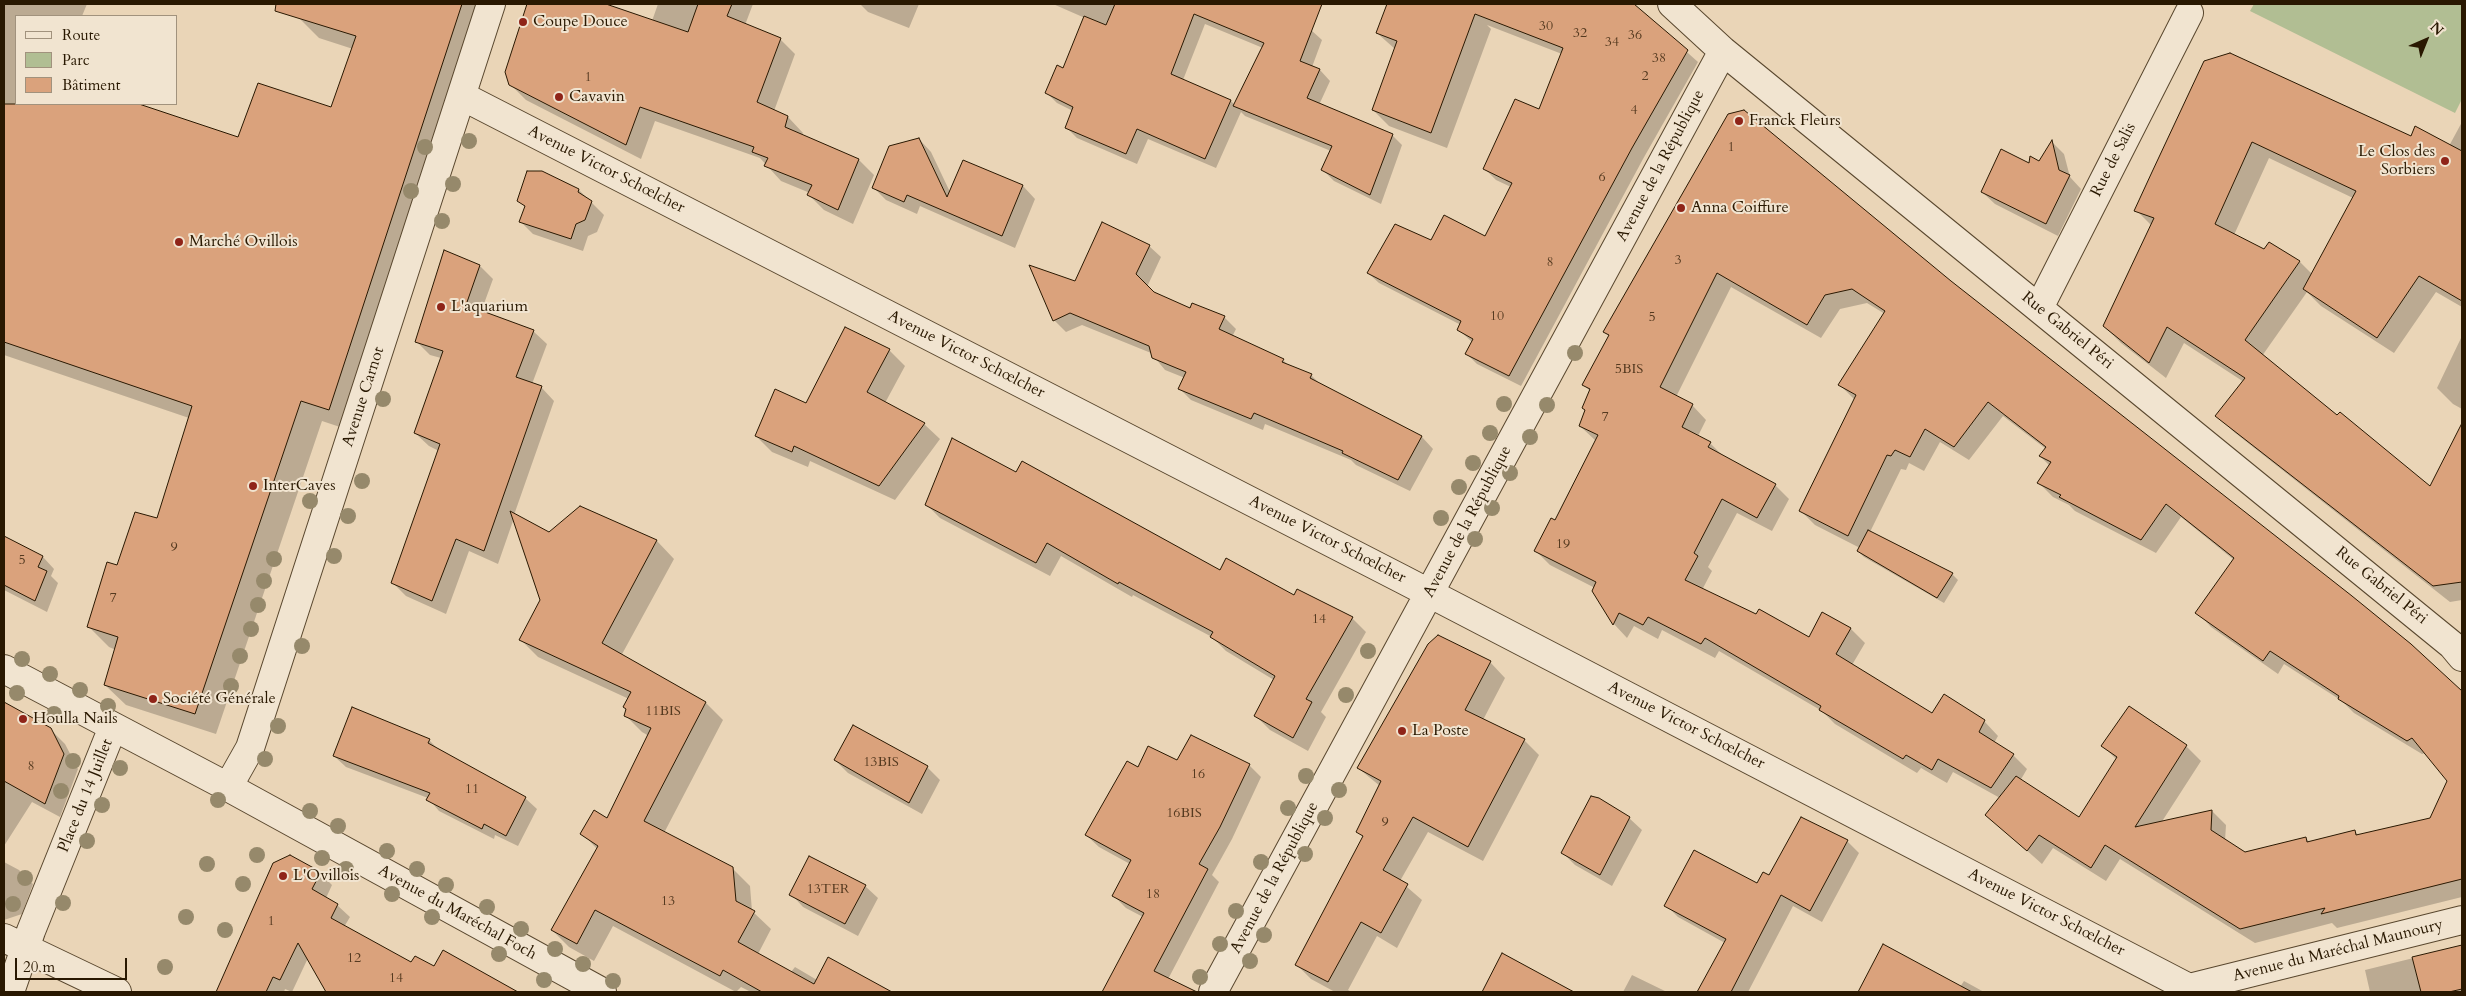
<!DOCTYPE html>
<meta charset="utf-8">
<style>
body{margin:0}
#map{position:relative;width:2466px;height:996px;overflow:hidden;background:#ead5b7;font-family:Cardo,serif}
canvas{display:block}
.frame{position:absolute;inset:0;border:5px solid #291801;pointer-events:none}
.legend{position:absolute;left:15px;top:15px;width:162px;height:90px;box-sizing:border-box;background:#f1e4d0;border:1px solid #a1927d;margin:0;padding:6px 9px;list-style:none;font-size:15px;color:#291801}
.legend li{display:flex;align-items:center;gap:10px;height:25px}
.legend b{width:25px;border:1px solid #a1927d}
.north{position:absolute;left:2401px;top:15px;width:50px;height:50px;-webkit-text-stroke:4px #f1e4d0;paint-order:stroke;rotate:44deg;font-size:14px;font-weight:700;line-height:20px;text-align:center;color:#291801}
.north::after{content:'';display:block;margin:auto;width:18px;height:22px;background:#291801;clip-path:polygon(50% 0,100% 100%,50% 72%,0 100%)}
.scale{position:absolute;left:15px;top:958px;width:112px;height:22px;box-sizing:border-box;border:2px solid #291801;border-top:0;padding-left:6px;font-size:15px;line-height:18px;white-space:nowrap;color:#291801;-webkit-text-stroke:4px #f1e4d0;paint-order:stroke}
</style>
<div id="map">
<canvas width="2466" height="996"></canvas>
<div class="frame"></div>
<ul class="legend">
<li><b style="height:6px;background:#f1e4d0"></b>Route</li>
<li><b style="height:14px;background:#b1be93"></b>Parc</li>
<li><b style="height:14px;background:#daa27c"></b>Bâtiment</li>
</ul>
<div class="north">N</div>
<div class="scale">20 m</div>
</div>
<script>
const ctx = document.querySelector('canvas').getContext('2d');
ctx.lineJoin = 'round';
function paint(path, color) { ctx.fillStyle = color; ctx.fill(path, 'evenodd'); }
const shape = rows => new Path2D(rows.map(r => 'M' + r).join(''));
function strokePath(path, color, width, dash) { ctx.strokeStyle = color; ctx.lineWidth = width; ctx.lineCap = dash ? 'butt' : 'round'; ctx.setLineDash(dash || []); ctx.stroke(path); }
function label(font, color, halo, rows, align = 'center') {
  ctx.font = font + ' Cardo,serif'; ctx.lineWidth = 4; ctx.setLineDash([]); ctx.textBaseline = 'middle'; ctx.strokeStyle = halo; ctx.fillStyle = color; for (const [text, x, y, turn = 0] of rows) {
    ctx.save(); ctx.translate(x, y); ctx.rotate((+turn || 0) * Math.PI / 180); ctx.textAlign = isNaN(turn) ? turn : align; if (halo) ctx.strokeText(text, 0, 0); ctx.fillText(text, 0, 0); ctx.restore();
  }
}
const green = shape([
 [2254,4,2462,4,2462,99,2455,113,2250,11]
]);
const shadow = shape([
 [4,4,87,4,82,16,16,16,16,104,136,104,239,138,332,109,353,49,319,38,299,18,304,4,489,4,349,430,322,421,216,734,126,705,105,685,116,650,109,647,88,626,118,566,157,519,189,418,4,355],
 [528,4,611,4,610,7,652,21,658,4,753,4,745,25,780,39,795,54,774,111,788,117,803,133,802,135,859,160,874,175,853,224,824,210,809,195,810,193,781,181,760,158,655,121,641,159,526,100,511,85,506,72],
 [860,4,919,4,909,28,868,12],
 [1053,4,1254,4,1311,30,1322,40,1312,67,1320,70,1330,81,1319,105,1392,135,1402,145,1381,204,1334,181,1323,170,1331,151,1245,116,1241,112,1216,168,1148,139,1137,164,1077,138,1066,127,1073,111,1057,103,1047,93,1063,70,1085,18],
 [1205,24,1263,48,1235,105,1231,101,1183,80],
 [1388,4,1453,4,1477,14,1481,4,1633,4,1698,62,1643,159,1521,386,1477,364,1466,353,1472,342,1459,330,1461,325,1379,283,1368,273,1432,242,1486,238,1511,187,1496,180,1485,169,1539,111,1562,54,1487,25,1491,29,1447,148,1389,126,1373,110,1395,49,1377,33],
 [2205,62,2412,137,2449,146,2462,122,2462,307,2436,292,2394,353,2321,306,2307,292,2262,356,2430,488,2462,426,2462,600,2450,602,2234,432,2217,416,2244,382,2184,343,2166,378,2121,343,2104,326,2152,226,2136,210],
 [2269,158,2353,198,2312,274,2300,262,2264,250,2234,235],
 [1729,115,1951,282,2410,644,2462,693,2462,897,2337,928,2332,923,2255,943,2120,859,2106,881,2053,848,2042,864,1987,815,2000,798,1953,772,1947,783,1921,768,1917,773,1835,724,1822,711,1719,651,1715,658,1662,630,1658,639,1634,626,1627,638,1614,624,1594,591,1595,588,1550,565,1536,551,1556,522,1596,441,1580,426,1590,391,1584,385,1610,337,1604,332],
 [1731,287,1821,338,1840,309,1867,303,1885,314,1840,385,1855,400,1801,511,1815,525,1860,548,1858,551,1864,557,1944,603,1958,580,1952,574,1870,532,1901,469,1906,470,1909,463,1924,471,1940,442,1969,460,2003,416,2046,449,2040,456,2050,466,2039,483,2053,497,2069,505,2075,511,2156,553,2181,517,2234,560,2197,612,2211,627,2278,674,2284,664,2342,701,2354,713,2422,754,2426,753,2448,781,2431,820,2359,836,2355,831,2310,843,2306,838,2245,854,2225,841,2226,825,2212,811,2161,823,2201,761,2186,746,2129,707,2103,746,2117,760,2079,819,2020,781,2027,769,2013,755,1994,743,1998,736,1984,721,1932,715,1852,665,1865,643,1851,629,1823,614,1809,639,1702,590,1712,571,1708,567,1737,513,1772,531,1789,499,1775,485,1725,458,1710,443,1698,436,1706,420,1692,405,1676,397],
 [919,139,931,152,950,192,964,161,1023,186,1035,199,1015,248,920,206,917,214,886,200,873,187],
 [2052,142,2064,154,2070,177,2081,189,2058,236,1995,204,1982,192,2040,162],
 [579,190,604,215,597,232,588,236,583,251,533,234,520,221,526,208,519,201],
 [1149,246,1161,257,1147,287,1153,293,1191,310,1224,317,1236,329,1232,337,1283,360,1289,366,1311,375,1322,386,1422,437,1433,449,1410,491,1356,465,1351,460,1265,424,1263,430,1191,400,1179,388,1185,378,1165,370,1151,353,1082,325,1066,332,1054,320,1076,283],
 [480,266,493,279,481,312,533,331,547,344,532,384,541,387,554,401,514,515,549,533,581,508,657,541,674,559,621,656,706,703,723,720,664,833,732,868,750,886,752,911,771,929,758,954,791,972,795,967,817,980,829,959,889,992,751,992,741,987,736,992,613,926,594,961,569,947,552,930,597,849,582,833,607,819,649,736,642,732,625,715,629,699,538,657,521,640,542,601,514,518,498,564,469,551,446,614,406,596,392,582,439,451,429,446,415,433,441,358,430,355,416,341],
 [2462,336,2462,409,2453,404,2437,388],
 [889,350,905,366,885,403,924,424,940,439,895,500,810,461,808,467,772,452,756,436],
 [1016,473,1220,572,1352,618,1366,632,1321,712,1326,717,1308,751,1270,730,1256,716,1274,680,1226,651,1212,637,1133,595,1132,597,1061,556,1050,576,940,518,926,504],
 [4,535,10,541,43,557,54,569,51,576,58,583,47,612,4,590],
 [1490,662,1505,678,1483,720,1524,740,1539,755,1483,861,1428,832,1400,881,1422,900,1397,948,1377,936,1348,990,1352,992,1335,992,1311,979,1296,964,1363,837,1358,831,1380,786,1358,768],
 [4,703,50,729,65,744,78,769,60,817,32,802,4,846],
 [853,726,927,767,940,780,922,814,848,773,835,760],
 [429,740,441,752,525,798,537,809,518,846,495,835,494,839,439,811,428,798,346,767,334,756],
 [1178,761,1249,765,1261,777,1232,839,1212,875,1219,882,1166,983,1170,987,1168,992,1108,992,1105,989,1143,917,1126,908,1114,896,1130,864,1099,847,1086,835,1138,768],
 [1598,800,1629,818,1642,830,1612,886,1575,865,1563,853],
 [1847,841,1859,853,1822,922,1793,906,1748,992,1706,992,1701,988,1725,943,1678,917,1666,905,1757,885,1769,877],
 [4,862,19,870,33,884,22,914,4,920],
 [274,864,320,873,332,885,326,898,337,905,350,917,344,927,411,964,434,968,443,952,515,992,328,992,308,958,292,992,285,989,284,992,217,992],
 [865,886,878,898,858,936,803,907,791,894],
 [2462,946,2462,992,2370,992,2365,970],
 [1503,954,1558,985,1565,992,1484,992],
 [1632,975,1667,992,1623,992],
 [1964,981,1984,992,1870,992,1863,985,1960,987]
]);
const building = shape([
 [276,4,462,4,329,410,301,401,195,714,104,685,118,637,87,627,107,562,117,565,135,512,157,518,192,406,4,342,4,104,139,104,238,137,258,83,331,107,356,36,275,11,276,4],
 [527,4,606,4,688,32,698,4,732,4,727,16,781,38,757,102,788,116,785,127,859,159,838,210,807,195,812,185,764,166,768,158,752,152,754,147,640,107,626,145,509,85,505,72,527,4],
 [1115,4,1322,4,1300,61,1320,69,1307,98,1393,134,1370,195,1321,170,1332,146,1233,106,1264,43,1194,14,1171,74,1231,100,1205,159,1137,129,1126,154,1065,128,1073,107,1045,93,1057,65,1063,68,1084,16,1106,25,1115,4],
 [1387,4,1634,4,1688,50,1632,148,1509,376,1465,354,1473,339,1457,330,1461,321,1367,273,1395,224,1431,240,1444,215,1485,236,1512,183,1483,169,1515,99,1539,109,1563,48,1475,14,1431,133,1372,110,1397,41,1376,33,1387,4],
 [2230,53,2411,136,2415,126,2462,151,2462,301,2419,276,2377,338,2303,289,2356,191,2252,142,2215,224,2264,249,2269,242,2300,261,2245,340,2337,415,2340,412,2430,486,2462,423,2462,582,2433,586,2215,416,2245,378,2167,327,2149,363,2103,326,2154,218,2134,211,2152,172,2204,61,2230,53],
 [1744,110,1951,281,2352,596,2411,644,2462,691,2462,879,2321,914,2325,908,2240,929,2105,845,2091,868,2039,835,2027,851,1985,815,2016,776,2079,817,2117,757,2101,746,2129,706,2187,745,2135,827,2212,810,2211,830,2245,852,2306,837,2307,842,2355,830,2356,835,2430,818,2447,781,2412,738,2407,741,2338,699,2339,696,2270,651,2263,661,2195,613,2234,558,2166,504,2141,540,2059,497,2061,495,2037,483,2051,462,2039,456,2046,447,1988,402,1954,447,1925,429,1910,457,1895,450,1891,456,1887,455,1848,536,1799,511,1856,395,1838,385,1885,311,1852,289,1825,295,1807,325,1717,273,1660,387,1693,404,1682,427,1711,442,1708,447,1776,484,1757,518,1722,499,1694,553,1698,556,1685,580,1756,614,1759,609,1809,637,1822,612,1851,628,1836,654,1932,713,1944,694,1985,720,1979,732,2014,754,1991,788,1938,759,1932,770,1906,755,1903,759,1819,710,1821,706,1705,638,1701,644,1648,617,1643,625,1619,613,1613,625,1592,591,1596,582,1534,551,1551,518,1555,520,1598,435,1579,426,1585,410,1582,408,1590,389,1582,385,1609,335,1603,332,1728,114,1744,110],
 [919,138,947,197,963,160,1023,185,1002,236,907,195,904,202,872,188,889,146,919,138],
 [2052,140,2059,170,2070,175,2046,224,1981,192,2001,149,2029,163,2030,156,2039,161,2052,140],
 [527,171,542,171,579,189,578,192,592,201,585,220,576,224,571,239,519,222,525,206,517,201,527,171],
 [1102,222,1150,245,1136,274,1154,292,1190,308,1192,303,1225,316,1219,329,1284,359,1282,362,1312,374,1310,378,1422,436,1398,480,1342,453,1343,451,1254,413,1251,419,1178,389,1186,372,1152,358,1149,346,1070,313,1053,321,1029,265,1075,281,1102,222],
 [444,250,480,265,466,305,534,330,516,377,542,386,484,551,456,539,432,601,391,583,440,444,414,433,443,351,415,342,444,250],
 [845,327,890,349,867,392,925,423,879,486,794,446,792,452,755,436,775,389,806,403,845,327],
 [952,438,1016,472,1022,461,1220,570,1226,558,1294,595,1297,589,1353,617,1306,699,1312,702,1293,738,1254,716,1275,676,1210,637,1213,632,1119,582,1118,584,1047,543,1036,563,925,505,952,438],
 [580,506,657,540,602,643,706,702,644,821,733,867,736,901,755,911,738,942,814,984,828,957,892,992,762,992,723,970,720,976,595,910,577,944,551,930,598,846,580,834,594,810,607,818,651,728,624,716,626,709,623,707,631,692,519,640,540,600,510,511,549,532,580,506],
 [1868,530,1953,573,1937,598,1857,551,1868,530],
 [4,536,43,556,38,567,47,571,35,601,4,585,4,536],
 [1438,635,1491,661,1465,710,1525,739,1468,847,1413,817,1383,870,1408,884,1381,933,1361,922,1328,982,1295,965,1363,836,1356,832,1381,781,1357,768,1428,644,1438,635],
 [4,702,51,728,64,754,45,804,4,781,4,702],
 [352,707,430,739,428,743,526,797,506,836,484,824,482,829,426,800,430,793,333,756,352,707],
 [853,725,928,766,909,803,834,760,853,725],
 [1191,735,1250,764,1220,827,1199,864,1208,869,1154,971,1197,992,1102,992,1144,913,1112,896,1131,860,1085,835,1127,761,1138,767,1148,746,1177,760,1191,735],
 [1591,796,1599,798,1630,817,1600,875,1561,853,1591,796],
 [1801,817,1848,840,1810,911,1781,895,1731,992,1697,992,1726,939,1664,906,1694,850,1757,883,1763,872,1769,875,1801,817],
 [290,855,321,872,312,889,338,904,331,918,411,962,415,956,434,966,443,950,518,992,326,992,298,943,280,980,273,977,266,992,216,992,273,863,290,855],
 [809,856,866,885,845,924,789,895,809,856],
 [1883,944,1972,992,1858,992,1883,944],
 [2462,945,2462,989,2449,992,2421,992,2412,957,2462,945],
 [1502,953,1574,992,1482,992,1502,953]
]);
const street = shape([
 [1672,4,1723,51,2452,645,2462,657],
 [462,96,1402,579,2189,988],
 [2039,308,2189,13],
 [4,669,228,787,602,992],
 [228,787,250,748,491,4],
 [4,938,117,992],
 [10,992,31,931,113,727],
 [1213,992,1723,51],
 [2186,992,2189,988,2462,920]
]);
const trees = [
 [469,141],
 [425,147],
 [453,184],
 [411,191],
 [442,221],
 [1575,353],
 [383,399],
 [1504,404],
 [1547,405],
 [1490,433],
 [1530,437],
 [1473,463],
 [1510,473],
 [362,481],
 [1459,487],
 [310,501],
 [1492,508],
 [348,516],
 [1441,518],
 [1475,539],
 [334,556],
 [274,559],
 [264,581],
 [258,605],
 [251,629],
 [302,646],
 [1368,651],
 [240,656],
 [22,659],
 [50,674],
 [231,686],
 [80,690],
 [17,693],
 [1346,695],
 [108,706],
 [54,714],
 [278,726],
 [265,759],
 [73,761],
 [120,768],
 [1306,776],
 [1339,790],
 [61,791],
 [218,800],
 [102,805],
 [1288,808],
 [310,811],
 [1325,818],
 [338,826],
 [87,841],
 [387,851],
 [1305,854],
 [257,855],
 [322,858],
 [1261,862],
 [207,864],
 [346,869],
 [417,869],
 [25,878],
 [243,884],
 [446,885],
 [392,894],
 [63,903],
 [13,904],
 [487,907],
 [1236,911],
 [186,917],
 [432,917],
 [521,929],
 [225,930],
 [1264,935],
 [1220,944],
 [555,949],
 [499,954],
 [1250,961],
 [583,964],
 [165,967],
 [1200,977],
 [544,980],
 [613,981]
];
const markers = [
 [523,22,5,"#8f2418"],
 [559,97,5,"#8f2418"],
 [1739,121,5,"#8f2418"],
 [2445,161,5,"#8f2418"],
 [1681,208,5,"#8f2418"],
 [179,242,5,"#8f2418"],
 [441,307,5,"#8f2418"],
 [253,486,5,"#8f2418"],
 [153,699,5,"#8f2418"],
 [23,719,5,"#8f2418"],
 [1402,731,5,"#8f2418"],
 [283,876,5,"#8f2418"]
];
const numberNames = [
 ["30",1546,27],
 ["32",1580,34],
 ["36",1635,36],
 ["34",1612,43],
 ["38",1659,59],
 ["2",1645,77],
 ["1",588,78],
 ["4",1634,111],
 ["1",1731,148],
 ["6",1602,178],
 ["3",1678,261],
 ["8",1550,263],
 ["10",1497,317],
 ["5",1652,318],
 ["5BIS",1629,370],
 ["7",1605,418],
 ["19",1563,545],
 ["9",174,548],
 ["5",22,561],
 ["7",113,599],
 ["14",1319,620],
 ["11BIS",663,712],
 ["13BIS",881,763],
 ["8",31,767],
 ["16",1198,775],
 ["11",472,790],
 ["16BIS",1184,814],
 ["9",1385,823],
 ["13TER",828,890],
 ["18",1153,895],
 ["13",668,902],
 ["1",271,922],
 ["12",354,959],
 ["14",396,979]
];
const poiNames = [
 ["Coupe Douce",533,22],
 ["Cavavin",569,97],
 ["Franck Fleurs",1749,121],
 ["Le Clos des",2435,152,"right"],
 ["Sorbiers",2435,170,"right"],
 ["Anna Coiffure",1691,208],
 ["Marché Ovillois",189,242],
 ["L'aquarium",451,307],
 ["InterCaves",263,486],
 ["Société Générale",163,699],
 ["Houlla Nails",33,719],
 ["La Poste",1412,731],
 ["L'Ovillois",293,876]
];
const streetNames = [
 ["Rue de Salis",2114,160,-63],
 ["Avenue de la République",1661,166,-62],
 ["Avenue Victor Schœlcher",606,170,27],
 ["Rue Gabriel Péri",2067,331,39],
 ["Avenue Victor Schœlcher",966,355,27],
 ["Avenue Carnot",364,397,-72],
 ["Avenue de la République",1468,522,-62],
 ["Avenue Victor Schœlcher",1327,540,27],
 ["Rue Gabriel Péri",2381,586,39],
 ["Avenue Victor Schœlcher",1686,726,27],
 ["Place du 14 Juillet",86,796,-68],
 ["Avenue de la République",1275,878,-62],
 ["Avenue du Maréchal Foch",457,913,29],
 ["Avenue Victor Schœlcher",2046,913,27],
 ["Avenue du Maréchal Maunoury",2338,951,-14]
];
paint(green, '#b1be93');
paint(shadow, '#0003');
paint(building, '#daa27c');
strokePath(building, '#291801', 1);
strokePath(street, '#59472e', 30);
strokePath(street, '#f1e4d0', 28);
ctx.fillStyle = '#96896b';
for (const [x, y] of trees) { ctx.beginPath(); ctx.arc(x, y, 8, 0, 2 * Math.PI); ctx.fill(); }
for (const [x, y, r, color] of markers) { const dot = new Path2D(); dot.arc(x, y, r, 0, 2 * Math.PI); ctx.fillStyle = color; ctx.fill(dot); strokePath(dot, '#f1e4d0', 2); }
label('14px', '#553a20', null, numberNames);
label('16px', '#291801', '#f1e4d0', poiNames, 'left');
label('16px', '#291801', '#f1e4d0', streetNames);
</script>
